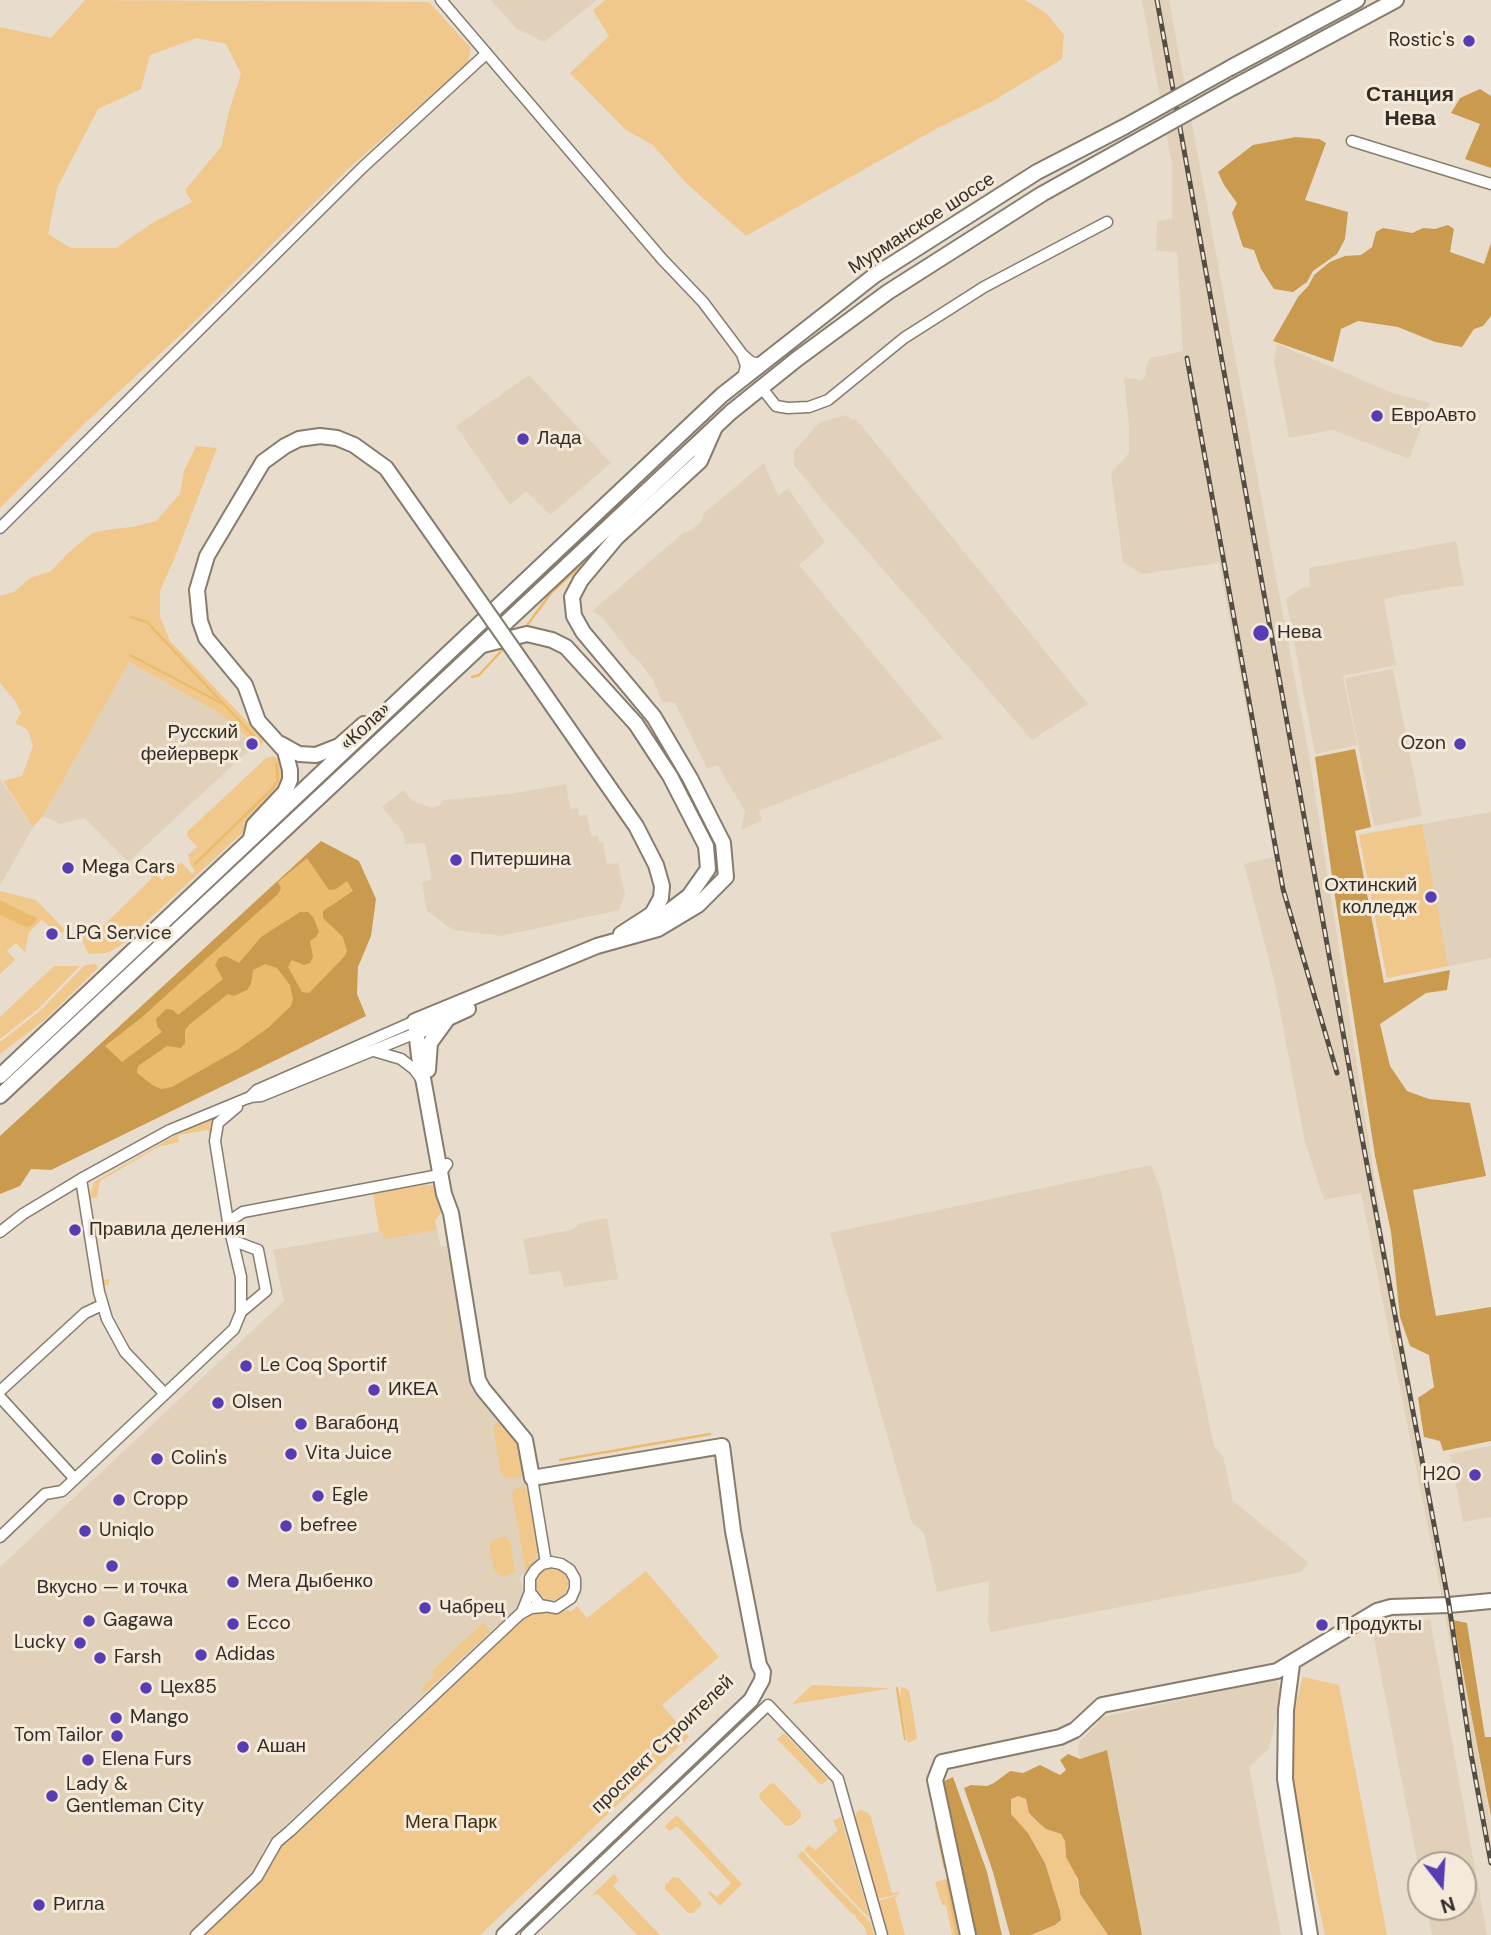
<!DOCTYPE html>
<meta charset="utf-8">
<style>
body{margin:0}
#map{position:relative;width:1491px;height:1935px;overflow:hidden;background:#e8ddcc;font-family:"DM Sans",sans-serif}
canvas{display:block}
.north{position:absolute;left:1407px;top:1851px;width:70px;height:70px;box-sizing:border-box;background:#f5ead9;border:2px solid #a79e91;border-radius:50%;rotate:163deg;font-size:19px;font-weight:700;line-height:28px;text-align:center;color:#312d26}
.north::after{content:'';display:block;margin:auto;width:24px;height:32px;background:#573cb4;clip-path:polygon(50% 0,100% 100%,50% 72%,0 100%)}
</style>
<div id="map">
<canvas width="1491" height="1935"></canvas>
<div class="north">N</div>
</div>
<script>
const ctx = document.querySelector('canvas').getContext('2d');
ctx.lineJoin = 'round';
function paint(path, color) { ctx.fillStyle = color; ctx.fill(path, 'evenodd'); }
const shape = rows => new Path2D(rows.map(r => 'M' + r).join(''));
function strokePath(path, color, width, dash) { ctx.strokeStyle = color; ctx.lineWidth = width; ctx.lineCap = dash ? 'butt' : 'round'; ctx.setLineDash(dash || []); ctx.stroke(path); }
function label(font, color, halo, rows, align = 'center') {
  ctx.font = font + ' "DM Sans",sans-serif'; ctx.lineWidth = 6; ctx.setLineDash([]); ctx.textBaseline = 'middle'; ctx.strokeStyle = halo; ctx.fillStyle = color; for (const [text, x, y, turn = 0] of rows) {
    ctx.save(); ctx.translate(x, y); ctx.rotate((+turn || 0) * Math.PI / 180); ctx.textAlign = isNaN(turn) ? turn : align; if (halo) ctx.strokeText(text, 0, 0); ctx.fillText(text, 0, 0); ctx.restore();
  }
}
const built = shape([
 [491,0,597,0,544,42,517,29],
 [1142,0,1169,0,1309,755,1382,1226,1491,1825,1491,1871,1441,1593,1361,1193,1324,1200,1305,1142,1274,980,1244,864,1274,857,1219,563,1142,574,1123,562,1111,473,1129,453,1129,426,1124,378,1141,380,1145,377,1146,367,1150,358,1183,351,1177,252,1156,251,1157,221,1172,219,1172,164],
 [1277,344,1393,393,1430,403,1409,459,1333,430,1289,438,1274,361],
 [529,375,611,463,550,515,526,491,510,505,456,426],
 [846,415,852,420,856,419,1088,704,1032,740,825,503,794,465,794,451,820,422],
 [764,463,778,496,788,488,825,542,799,565,943,738,759,811,762,820,741,830,745,811,718,766,707,768,675,703,662,702,653,680,640,662,630,653,603,618,592,611,683,533,690,531,701,522,704,513],
 [1456,541,1464,585,1397,596,1384,600,1396,665,1343,676,1357,745,1315,754,1286,599,1302,588,1310,587,1309,568],
 [129,662,219,713,255,745,128,862,85,818,60,824,43,816],
 [1393,669,1422,816,1374,826,1345,678],
 [0,779,33,827,0,886],
 [566,784,570,809,578,808,579,816,587,814,591,836,598,836,599,843,603,842,607,864,618,863,625,894,619,910,502,936,453,930,427,911,422,882,432,879,425,843,405,844,403,833,382,807,403,790,413,801,432,808,440,805,443,800,510,794],
 [1491,812,1491,958,1387,978,1359,835],
 [1151,1165,1161,1191,1214,1446,1223,1456,1233,1501,1308,1562,1301,1572,991,1632,988,1622,989,1581,937,1592,924,1533,912,1523,830,1233],
 [607,1218,618,1279,564,1287,560,1271,530,1275,523,1239,571,1230,581,1223],
 [437,1230,441,1247,450,1245,473,1388,522,1446,541,1555,536,1564,519,1578,524,1588,522,1605,498,1625,267,1842,253,1875,189,1935,0,1935,0,1567,284,1301,273,1250,382,1231,383,1238],
 [1491,1446,1491,1517,1463,1522,1450,1454],
 [1430,1619,1487,1935,1432,1935,1426,1907,1463,1907,1463,1865,1421,1865,1421,1880,1372,1629],
 [1276,1679,1282,1692,1269,1749,1249,1767,1281,1935,1142,1935,1107,1751,1080,1759,1078,1747,1080,1741,1099,1722,1098,1718]
]);
const green = shape([
 [85,0,429,2,471,48,468,63,348,169,191,325,85,423,0,508,0,27,51,38],
 [197,38,226,44,241,74,229,111,221,147,185,190,192,202,154,222,116,248,71,248,48,234,57,188,98,109,141,89,150,55],
 [605,0,1025,0,1047,14,1064,35,1062,59,993,101,934,130,746,236,686,183,653,145,626,130,570,73,609,36,593,10],
 [196,446,217,448,175,557,160,591,160,617,170,641,263,738,263,742,261,746,257,746,219,713,129,662,43,816,33,827,3,781,22,776,33,746,28,730,15,723,21,713,16,702,0,683,0,596,14,592,30,578,51,571,68,553,92,533,112,529,133,527,156,521,180,494,184,471],
 [273,756,281,760,285,774,284,785,265,812,120,946,107,953,89,954,83,943,83,936,92,928,101,928,152,878,148,872,151,869,162,880,181,862,192,874,195,871,191,866,188,855,197,847,187,836,188,831,266,758],
 [1422,824,1448,966,1387,978,1359,835],
 [0,891,36,900,65,930,62,933,57,928,54,931,42,920,29,932,25,952,16,943,7,951,15,960,0,974,0,915,27,928,35,923,35,917,0,900],
 [96,964,98,968,46,1019,0,1054,0,1042,40,1011,85,965],
 [54,966,80,966,38,1009,0,1039,0,1017],
 [222,1114,210,1136,208,1130,178,1135,179,1142,158,1147,100,1181,97,1197,90,1199,104,1280,110,1279,108,1285,102,1285,89,1198,94,1182,178,1134],
 [423,1185,433,1185,439,1193,444,1210,435,1220,437,1230,383,1239,382,1231,379,1231,373,1194],
 [498,1421,503,1422,518,1438,528,1469,520,1478,505,1477,501,1474,493,1427],
 [524,1486,529,1493,539,1548,535,1563,526,1572,512,1495,515,1488],
 [506,1536,511,1544,515,1572,503,1577,494,1570,489,1547,492,1540],
 '536 1584a16 16 0 1 1 32 0a16 16 0 1 1-32 0Z',
 [646,1571,719,1657,662,1705,689,1737,480,1935,203,1935,240,1900,253,1892,281,1845,526,1617,525,1616,538,1610,549,1613,568,1610,571,1612,577,1606,587,1618],
 [484,1622,490,1632,424,1693,422,1688,435,1675,432,1671],
 [1303,1677,1339,1685,1387,1935,1325,1935,1294,1795,1291,1772,1295,1707],
 [812,1685,887,1688,888,1689,792,1704],
 [901,1687,909,1690,914,1718,917,1739,908,1743,900,1700],
 [784,1733,828,1779,821,1785,777,1739],
 [690,1765,695,1769,552,1905,548,1900],
 [774,1783,801,1812,801,1817,792,1825,786,1826,759,1798,760,1793,770,1784],
 [1018,1796,1026,1799,1029,1813,1040,1824,1046,1829,1061,1834,1065,1841,1066,1857,1075,1871,1080,1894,1108,1935,1031,1935,1055,1925,1061,1920,1060,1911,1045,1863,1033,1841,1011,1814,1011,1798],
 [861,1809,870,1814,892,1893,899,1892,899,1894,878,1899,855,1818,856,1813],
 [677,1815,742,1884,720,1906,708,1893,710,1891,717,1897,731,1883,677,1826,670,1831,665,1826],
 [841,1817,870,1919,804,1850,808,1845,816,1850,838,1830,833,1821],
 [802,1851,871,1923,874,1935,867,1935,865,1928,855,1917,856,1915,851,1913,797,1856],
 [614,1874,619,1880,613,1886,660,1935,637,1935,598,1894,591,1896],
 [673,1877,679,1878,701,1902,701,1906,693,1913,688,1913,665,1889,665,1885],
 [949,1878,961,1935,952,1935,946,1905,942,1905,935,1882],
 [899,1895,895,1898,905,1935,888,1935,878,1901]
]);
const forest = shape([
 [1480,89,1491,96,1491,168,1465,159,1480,124,1451,113,1460,98],
 [1296,137,1319,139,1326,143,1305,200,1348,212,1345,239,1337,254,1313,271,1307,282,1293,292,1274,289,1261,269,1254,250,1243,247,1232,213,1237,203,1224,185,1218,172,1253,145],
 [1448,225,1454,229,1450,252,1484,264,1491,243,1491,316,1483,326,1474,329,1462,347,1435,342,1398,327,1358,321,1341,329,1333,362,1273,341,1298,297,1309,285,1314,275,1330,262,1345,256,1361,255,1372,247,1376,232,1383,228,1412,233,1423,228,1435,229],
 [1355,749,1371,827,1355,831,1384,983,1450,970,1447,990,1426,993,1380,1024,1390,1066,1407,1091,1429,1099,1470,1103,1486,1176,1413,1190,1436,1316,1491,1307,1491,1441,1443,1451,1440,1441,1424,1437,1418,1398,1434,1387,1429,1355,1410,1346,1400,1317,1391,1232,1375,1156,1334,890,1315,757],
 [321,841,359,861,376,899,371,936,358,967,357,994,366,1016,51,1170,31,1169,20,1186,0,1194,0,1136],
 [1453,1620,1467,1623,1485,1737,1491,1737,1491,1817],
 [1107,1750,1142,1935,1108,1935,1080,1894,1078,1879,1066,1857,1065,1841,1061,1834,1046,1829,1040,1824,1029,1813,1026,1799,1018,1796,1011,1799,1011,1814,1028,1833,1045,1863,1060,1911,1061,1920,1055,1925,1031,1935,1010,1935,993,1872,964,1788,971,1785,987,1786,994,1783,1010,1771,1023,1773,1040,1765,1060,1775,1066,1770,1060,1760,1068,1754,1080,1759],
 [953,1777,987,1872,1002,1935,974,1935,942,1782]
]);
const water = shape([
 [307,858,329,890,336,889,347,881,353,891,323,911,323,918,343,937,347,951,344,957,309,993,302,992,288,967,292,960,304,965,310,963,313,957,310,941,316,937,319,931,313,917,308,912,300,912,261,937,239,963,226,956,219,958,215,965,223,979,178,1015,173,1010,166,1009,156,1019,157,1026,162,1032,122,1062,105,1046,141,1018,278,894,281,888,278,882],
 [0,900,35,917,37,918,35,923,27,928,0,915],
 [265,964,277,968,290,985,293,999,291,1006,269,1027,237,1050,172,1087,161,1089,154,1086,137,1073,138,1066,167,1046,181,1048,185,1043,185,1030,190,1024,228,994,234,996,247,990,251,984,253,970]
]);
const stream = shape([
 [131,617,147,622,259,742],
 [525,628,551,593,599,548],
 [130,655,223,704],
 [472,677,479,675,505,647],
 [195,864,273,788,278,779,276,764],
 [560,1460,710,1434],
 [897,1688,905,1739],
 [936,1827,945,1868],
 [947,1881,957,1935]
]);
const street = shape([
 [441,0,662,259,703,302,742,354],
 [1352,141,1491,184],
 [743,377,746,366,742,354,751,362,760,364],
 [761,387,776,406,788,408,809,407,828,400,904,338,984,287,1107,222],
 [0,528,363,167,486,54],
 [374,1051,401,1059,414,1069,422,1080],
 [249,1098,257,1090,415,1021],
 [237,1107,218,1123,215,1141,228,1222,241,1277,241,1312],
 [81,1179,99,1292,107,1319,125,1352,164,1393],
 [228,1222,243,1212,434,1176,440,1174,447,1164],
 [0,1232,23,1214,81,1179,170,1130,250,1097,261,1096,416,1033],
 [0,1391,85,1313,102,1305],
 [0,1397,75,1479],
 [532,1478,546,1563],
 [0,1537,45,1494,62,1491,234,1329,241,1312,266,1291,258,1250,234,1241],
 [522,1612,530,1592,530,1578,535,1570,542,1564,551,1562,561,1564,570,1570,575,1579,575,1589,571,1598,556,1608,540,1605,530,1592],
 [196,1935,257,1877,277,1842,290,1831,520,1614,531,1608,544,1607],
 [526,1935,768,1705,838,1779,882,1935]
]);
const secondary = shape([
 [483,645,527,634,552,640,566,647,636,724,670,776,706,846,708,869,689,896,656,921],
 [529,672,636,826,656,865,662,886,661,898,652,914,621,934],
 [281,744,299,754,316,755,339,746,364,724],
 [251,838,254,825,285,792,290,780,290,770,285,751,258,721,245,685,206,638,200,621,197,590,207,556,263,462,285,446,299,439,320,436,337,438,354,445,386,468,464,579],
 [416,1033,468,1009],
 [428,1070,430,1043,446,1021],
 [1292,1664,1286,1710,1285,1779,1310,1935],
 [504,1935,751,1700,762,1680,763,1672,759,1665,733,1531,722,1446,532,1478,525,1440,483,1389,478,1380,451,1213,444,1194,419,1056,415,1021,597,946,658,929,698,905,726,877,723,843,690,778,654,717,583,632,574,616,572,597,581,580,617,537,700,461,715,427],
 [968,1935,935,1780,942,1762,1060,1737,1075,1730,1102,1705,1277,1671,1377,1611,1391,1607,1449,1605,1491,1601]
]);
const primary = shape([
 [1230,68,1357,0],
 [1234,87,1396,0],
 [0,1076,722,395,875,275,1037,172,1124,127],
 [0,1096,731,412,797,359,888,292,1042,194,1128,146]
]);
const rail = shape([
 [1157,0,1360,1127,1449,1605,1471,1754,1491,1863],
 [1187,358,1283,889,1337,1073]
]);
const secondaryBridge = shape([
 [464,579,529,672]
]);
const primaryBridge = shape([
 [1124,127,1230,68],
 [1128,146,1234,87]
]);
const markers = [
 [1469,41,7,"#573cb4"],
 [1377,416,7,"#573cb4"],
 [523,439,7,"#573cb4"],
 [1261,633,9,"#573cb4"],
 [252,744,7,"#573cb4"],
 [1460,744,7,"#573cb4"],
 [456,860,7,"#573cb4"],
 [68,868,7,"#573cb4"],
 [1431,897,7,"#573cb4"],
 [52,934,7,"#573cb4"],
 [75,1230,7,"#573cb4"],
 [246,1366,7,"#573cb4"],
 [374,1390,7,"#573cb4"],
 [218,1403,7,"#573cb4"],
 [301,1424,7,"#573cb4"],
 [291,1454,7,"#573cb4"],
 [157,1459,7,"#573cb4"],
 [1475,1475,7,"#573cb4"],
 [318,1496,7,"#573cb4"],
 [119,1500,7,"#573cb4"],
 [286,1526,7,"#573cb4"],
 [85,1531,7,"#573cb4"],
 [112,1566,7,"#573cb4"],
 [233,1582,7,"#573cb4"],
 [425,1608,7,"#573cb4"],
 [89,1621,7,"#573cb4"],
 [233,1624,7,"#573cb4"],
 [1322,1625,7,"#573cb4"],
 [80,1643,7,"#573cb4"],
 [201,1655,7,"#573cb4"],
 [100,1658,7,"#573cb4"],
 [146,1688,7,"#573cb4"],
 [116,1718,7,"#573cb4"],
 [117,1736,7,"#573cb4"],
 [243,1747,7,"#573cb4"],
 [88,1760,7,"#573cb4"],
 [52,1796,7,"#573cb4"],
 [39,1905,7,"#573cb4"]
];
const poiNames = [
 ["Rostic's",1455,41,"right"],
 ["ЕвроАвто",1391,416],
 ["Лада",537,439],
 ["Нева",1277,633],
 ["Русский",238,733,"right"],
 ["фейерверк",238,755,"right"],
 ["Ozon",1446,744,"right"],
 ["Питершина",470,860],
 ["Mega Cars",82,868],
 ["Охтинский",1417,886,"right"],
 ["колледж",1417,908,"right"],
 ["LPG Service",66,934],
 ["Правила деления",89,1230],
 ["Le Coq Sportif",260,1366],
 ["ИКЕА",388,1390],
 ["Olsen",232,1403],
 ["Вагабонд",315,1424],
 ["Vita Juice",305,1454],
 ["Colin's",171,1459],
 ["H2O",1461,1475,"right"],
 ["Egle",332,1496],
 ["Cropp",133,1500],
 ["befree",300,1526],
 ["Uniqlo",99,1531],
 ["Мега Дыбенко",247,1582],
 ["Вкусно — и точка",112,1588,"center"],
 ["Чабрец",439,1608],
 ["Gagawa",103,1621],
 ["Ecco",247,1624],
 ["Продукты",1336,1625],
 ["Lucky",66,1643,"right"],
 ["Adidas",215,1655],
 ["Farsh",114,1658],
 ["Цех85",160,1688],
 ["Mango",130,1718],
 ["Tom Tailor",103,1736,"right"],
 ["Ашан",257,1747],
 ["Elena Furs",102,1760],
 ["Lady &",66,1785],
 ["Gentleman City",66,1807],
 ["Ригла",53,1905]
];
const streetNames = [
 ["Мурманское шоссе",922,224,-33],
 ["«Кола»",366,727,-43],
 ["проспект Строителей",663,1745,-44]
];
const parkNames = [
 ["Мега Парк",451,1823]
];
const neighbourhoodNames = [
 ["Станция",1410,95],
 ["Нева",1410,119]
];
paint(built, '#e1d1ba');
paint(green, '#f0c88c');
paint(forest, '#ca9b4e');
paint(water, '#eaba6d');
strokePath(stream, '#eaba6d', 2.5);
strokePath(street, '#867c6d', 13);
strokePath(secondary, '#867c6d', 18);
strokePath(primary, '#867c6d', 18);
strokePath(street, '#fff', 10);
strokePath(secondary, '#fff', 14);
strokePath(primary, '#fff', 14);
strokePath(rail, '#534e45', 5);
strokePath(rail, '#f5ead9', 2.5, [8]);
strokePath(secondaryBridge, '#867c6d', 18, []);
strokePath(primaryBridge, '#867c6d', 18, []);
strokePath(secondaryBridge, '#fff', 14);
strokePath(primaryBridge, '#fff', 14);
for (const [x, y, r, color] of markers) { const dot = new Path2D(); dot.arc(x, y, r, 0, 2 * Math.PI); ctx.fillStyle = color; ctx.fill(dot); strokePath(dot, '#f5ead9', 2.5); }
label('19px', '#312d26', '#f5ead9', poiNames, 'left');
label('19px', '#312d26', '#f5ead9', streetNames);
label('19px', '#412d0a', '#f5ead9', parkNames);
label('bold 21px', '#312d26', '#f5ead9', neighbourhoodNames);
</script>
